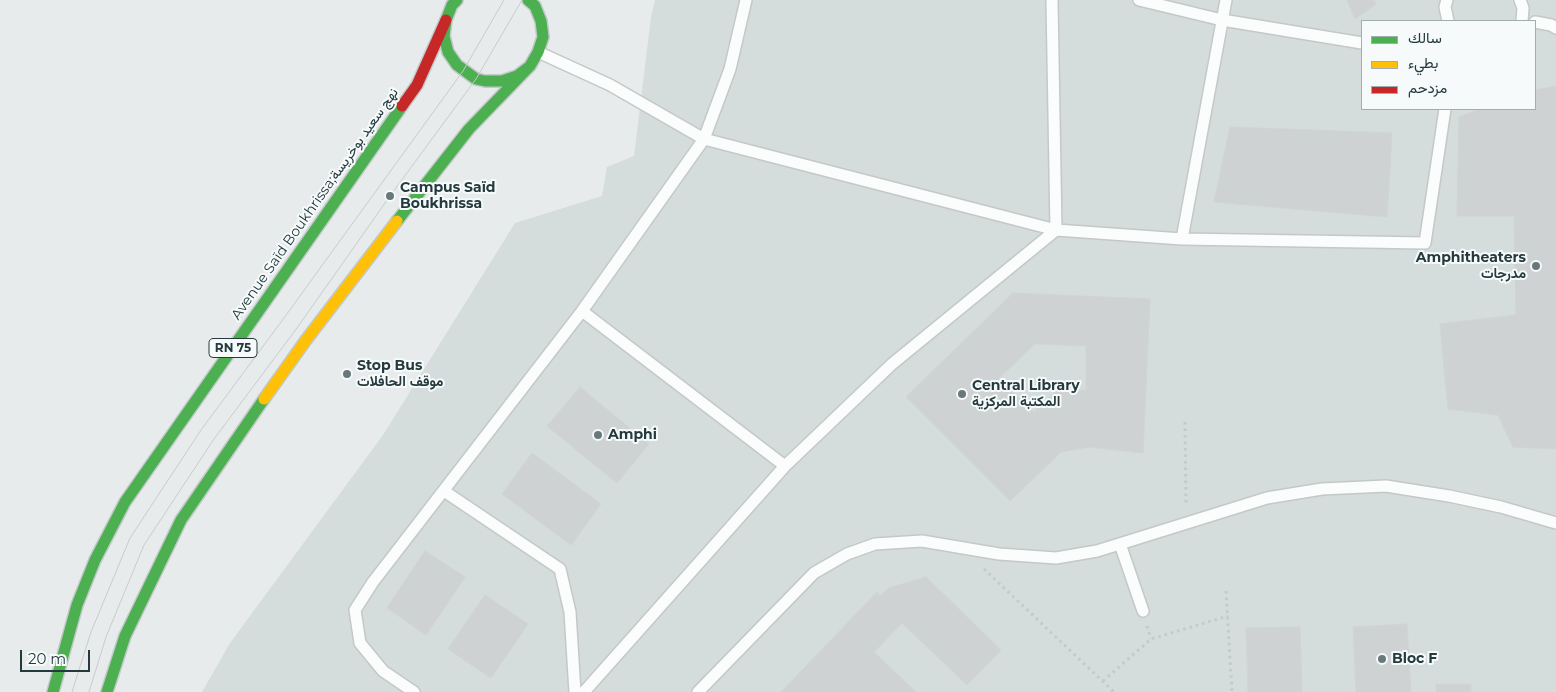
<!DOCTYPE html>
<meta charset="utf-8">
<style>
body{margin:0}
#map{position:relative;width:1556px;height:692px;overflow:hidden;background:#e7ebeb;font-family:Montserrat,Vazirmatn,sans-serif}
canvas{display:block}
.legend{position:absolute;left:1361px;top:20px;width:175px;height:90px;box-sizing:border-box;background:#f6fafa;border:1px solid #a2adaf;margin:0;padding:6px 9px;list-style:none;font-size:15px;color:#253a3e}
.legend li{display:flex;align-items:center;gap:10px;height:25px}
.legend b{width:25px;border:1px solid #a2adaf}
.scale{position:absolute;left:20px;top:650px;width:70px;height:22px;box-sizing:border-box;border:2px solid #253a3e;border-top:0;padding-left:6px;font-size:15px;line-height:18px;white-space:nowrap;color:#253a3e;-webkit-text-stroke:4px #f6fafa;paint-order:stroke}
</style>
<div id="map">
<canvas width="1556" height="692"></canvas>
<ul class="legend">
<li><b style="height:6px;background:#4caf50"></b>سالك</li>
<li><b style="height:6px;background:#ffc107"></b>بطيء</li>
<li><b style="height:6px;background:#c62828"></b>مزدحم</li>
</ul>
<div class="scale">20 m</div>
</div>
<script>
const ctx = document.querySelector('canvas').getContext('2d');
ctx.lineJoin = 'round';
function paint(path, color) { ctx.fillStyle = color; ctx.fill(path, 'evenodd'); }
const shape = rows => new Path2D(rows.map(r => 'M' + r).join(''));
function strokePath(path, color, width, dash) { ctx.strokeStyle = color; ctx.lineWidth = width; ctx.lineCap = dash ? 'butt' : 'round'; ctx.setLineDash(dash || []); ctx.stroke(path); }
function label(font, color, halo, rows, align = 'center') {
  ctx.font = font + ' Montserrat,Vazirmatn,sans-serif'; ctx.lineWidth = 4; ctx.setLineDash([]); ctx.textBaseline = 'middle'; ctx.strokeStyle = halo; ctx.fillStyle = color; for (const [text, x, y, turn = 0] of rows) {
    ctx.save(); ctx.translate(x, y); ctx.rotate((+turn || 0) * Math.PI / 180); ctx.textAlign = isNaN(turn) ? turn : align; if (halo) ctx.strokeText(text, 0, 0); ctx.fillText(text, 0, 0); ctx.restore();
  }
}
const built = shape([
 [655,0,1556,0,1556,692,202,692,230,643,383,435,515,223,602,196,607,167,634,156,651,17],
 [1362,21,1535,21,1535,109,1362,109]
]);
const building = shape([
 [1347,0,1374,0,1376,4,1355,19,1347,0],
 [1556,86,1556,449,1513,447,1498,415,1448,409,1440,324,1516,315,1514,216,1457,216,1459,117,1481,109,1535,109,1535,90,1556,86],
 [1230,127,1392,133,1387,217,1214,202,1230,127],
 [1013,293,1150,299,1143,453,1088,447,1061,452,1010,501,906,397,1013,293],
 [1035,344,1086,346,1086,390,1056,391,1034,412,998,379,1035,344],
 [580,387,649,444,617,483,547,426,580,387],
 [532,453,601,504,571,545,502,494,532,453],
 [425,551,465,577,426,635,387,608,425,551],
 [926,577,1001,650,967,685,902,623,874,652,916,692,781,692,877,592,880,596,889,588,926,577],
 [485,595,528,624,491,678,448,649,485,595],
 [1407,624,1411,692,1356,692,1353,627,1407,624],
 [1300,627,1302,692,1248,692,1246,628,1300,627],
 [1436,684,1471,684,1471,692,1436,692,1436,684]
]);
const path = shape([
 [1185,422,1186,506],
 [984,569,1114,692],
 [1226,591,1232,692],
 [1147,626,1151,639],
 [1103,681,1151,639,1228,616]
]);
const lane = shape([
 [1139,0,1222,20,1362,43],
 [1447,0,1445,7,1448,21],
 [1520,0,1523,8,1522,21],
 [1535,22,1551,25,1556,28],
 [538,52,610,85,704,139,1056,230,1182,239,1425,243,1445,109],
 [1182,239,1226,0],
 [582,311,785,466],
 [444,491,560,569,570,612,575,692],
 [1120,544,1143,611],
 [414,692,383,671,360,643,355,610,373,582,582,311,704,139,730,69,746,0],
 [584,692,785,466,892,364,1056,230,1052,0],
 [698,692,814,573,847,554,875,544,922,541,999,554,1056,558,1097,551,1267,498,1322,489,1386,486,1449,496,1501,507,1556,523]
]);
const fast = shape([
 [457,0,452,5,446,20,444,36,448,52,457,65,476,79,485,81,502,81,517,76,530,66,538,52,543,37,541,21,535,6,528,0],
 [397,221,469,129,530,66],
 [53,692,77,605,95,560,125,502,402,106],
 [107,692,125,636,181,520,264,399]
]);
const slow = shape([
 [264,399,306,340,397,221]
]);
const jam = shape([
 [402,106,417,85,446,20]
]);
const tram = shape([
 [72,692,91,632,130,538,201,430,284,318,463,71,504,0],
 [89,692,106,637,144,545,214,439,297,328,390,196,476,79,522,0]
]);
const markers = [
 [390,196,5,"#69787b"],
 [1536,266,5,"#69787b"],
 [347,374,5,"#69787b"],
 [962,394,5,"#69787b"],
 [598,435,5,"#69787b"],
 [1382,659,5,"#69787b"]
];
const shields = [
 [233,348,48]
];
const shieldNames = [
 ["RN 75",233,348]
];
const poiNames = [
 ["Campus Saïd",400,188],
 ["Boukhrissa",400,204],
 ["Amphitheaters",1526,258,"right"],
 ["مدرجات",1526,274,"right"],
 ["Stop Bus",357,366],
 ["موقف الحافلات",357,382],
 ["Central Library",972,386],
 ["المكتبة المركزية",972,402],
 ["Amphi",608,435],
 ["Bloc F",1392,659]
];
const streetNames = [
 ["Avenue Saïd Boukhrissa;نهج سعيد بوخريسة",315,204,-55]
];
paint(built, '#d5dcdc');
paint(building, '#ced2d2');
strokePath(building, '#d0d4d4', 1);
strokePath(lane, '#c4c8c8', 14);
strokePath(fast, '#c2c9ca', 14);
strokePath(slow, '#c2c9ca', 14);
strokePath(jam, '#c2c9ca', 14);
strokePath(path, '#c2cacb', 3, [2.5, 4]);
strokePath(lane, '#fbfcfc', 11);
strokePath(fast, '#4caf50', 11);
strokePath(slow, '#ffc107', 11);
strokePath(jam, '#c62828', 11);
strokePath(tram, '#c8cbcc', 1);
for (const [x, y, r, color] of markers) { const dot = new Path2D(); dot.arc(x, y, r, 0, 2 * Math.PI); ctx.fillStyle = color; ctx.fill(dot); strokePath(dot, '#f6fafa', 2); }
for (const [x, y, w] of shields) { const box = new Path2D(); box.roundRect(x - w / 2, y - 9.5, w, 19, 4); ctx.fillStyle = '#f6fafa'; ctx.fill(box); strokePath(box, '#253a3e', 1); }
label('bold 12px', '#253a3e', null, shieldNames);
label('bold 14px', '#253a3e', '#f6fafa', poiNames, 'left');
label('14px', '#253a3e', '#f6fafa', streetNames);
</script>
